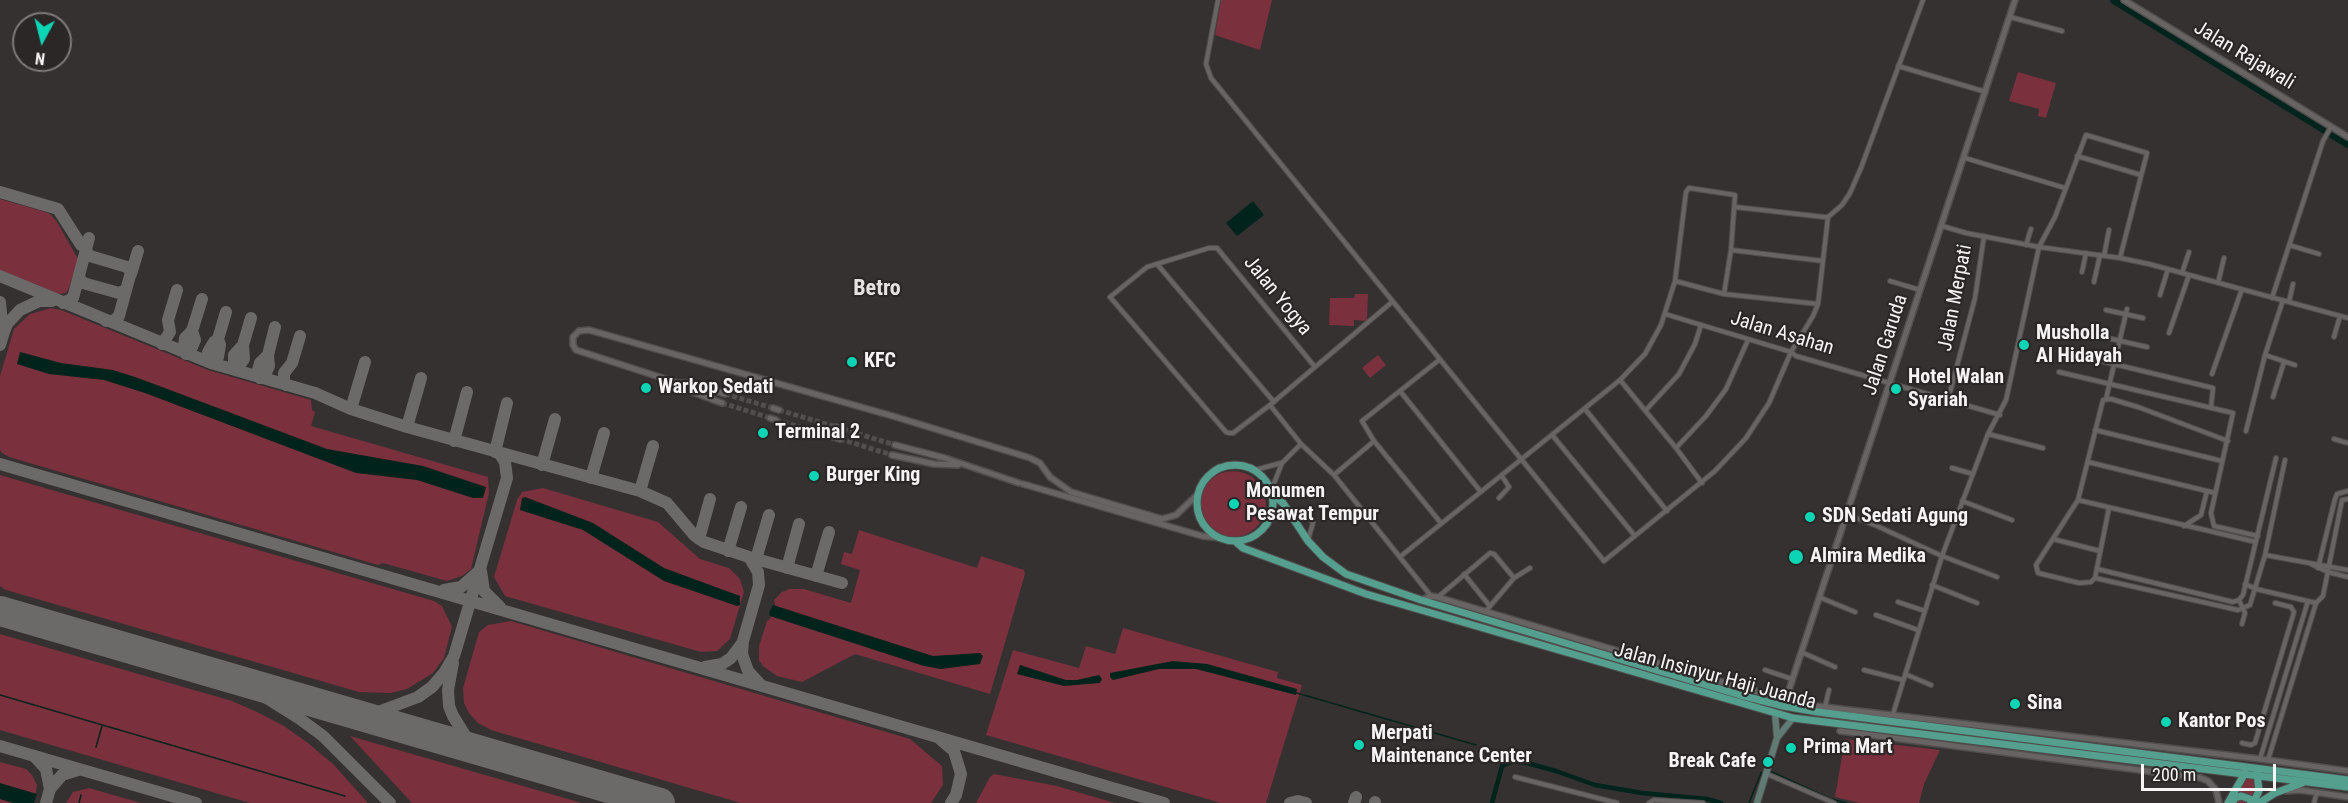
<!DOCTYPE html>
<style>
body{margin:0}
#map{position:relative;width:2348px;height:803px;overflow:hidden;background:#353131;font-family:"Roboto Condensed",sans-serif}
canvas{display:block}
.north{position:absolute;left:12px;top:12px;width:60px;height:60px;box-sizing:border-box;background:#2b2727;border:2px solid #7c7979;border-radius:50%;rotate:187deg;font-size:16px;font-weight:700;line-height:24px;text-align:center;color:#f5f3f3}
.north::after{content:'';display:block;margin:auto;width:21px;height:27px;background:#0cd5b5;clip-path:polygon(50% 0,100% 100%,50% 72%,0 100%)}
.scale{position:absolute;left:2141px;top:764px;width:135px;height:27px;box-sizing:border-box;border:3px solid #f5f3f3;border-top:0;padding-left:8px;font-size:18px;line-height:21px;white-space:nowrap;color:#f5f3f3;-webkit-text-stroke:4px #2b2727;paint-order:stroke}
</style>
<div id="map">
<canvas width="2348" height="803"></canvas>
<div class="north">N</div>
<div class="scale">200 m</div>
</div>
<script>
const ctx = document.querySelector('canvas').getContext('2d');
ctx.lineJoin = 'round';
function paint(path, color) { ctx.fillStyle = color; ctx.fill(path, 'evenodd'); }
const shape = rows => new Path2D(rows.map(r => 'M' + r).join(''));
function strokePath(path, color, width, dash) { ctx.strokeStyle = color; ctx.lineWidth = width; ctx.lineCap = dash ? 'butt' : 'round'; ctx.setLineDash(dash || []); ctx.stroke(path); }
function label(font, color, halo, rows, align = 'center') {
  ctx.font = font + ' "Roboto Condensed",sans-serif'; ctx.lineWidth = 4.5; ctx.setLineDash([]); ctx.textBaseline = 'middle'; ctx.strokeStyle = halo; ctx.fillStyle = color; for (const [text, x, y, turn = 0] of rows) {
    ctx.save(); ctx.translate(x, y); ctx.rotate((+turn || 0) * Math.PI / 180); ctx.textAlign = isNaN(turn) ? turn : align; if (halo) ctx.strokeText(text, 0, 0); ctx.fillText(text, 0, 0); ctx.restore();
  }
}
const green = shape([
 [1221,0,1272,0,1260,50,1215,35],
 [2018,72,2056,83,2046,118,2038,116,2039,109,2009,101],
 [0,199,42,211,50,214,57,222,78,259,69,288,66,293,59,294,0,270],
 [1355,294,1368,294,1367,321,1354,320,1354,326,1329,325,1330,298,1354,298],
 [51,308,61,310,208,370,311,400,312,410,315,412,311,426,488,477,489,493,471,569,462,576,447,581,383,563,378,565,9,457,2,453,0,450,0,376,14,329,30,314],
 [1378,355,1386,365,1370,378,1362,368],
 '1200 504a33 33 0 1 1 66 0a33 33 0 1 1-66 0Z',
 [0,475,434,601,442,606,452,627,444,658,433,673,407,689,391,693,359,692,6,590,0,586],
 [543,488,658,522,700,559,729,568,740,579,744,592,730,639,717,651,701,652,505,596,494,577,517,500,522,492],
 [859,530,977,568,981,556,1024,570,1025,574,990,694,855,654,802,682,777,676,763,666,759,660,759,646,767,621,770,619,775,604,774,600,782,592,790,589,804,589,851,603,860,570,841,564,844,552,852,554],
 [511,621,910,739,942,766,943,785,931,803,741,803,491,730,478,723,469,713,464,703,463,688,479,632,488,625],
 [1123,628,1278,672,1277,678,1302,685,1266,803,1221,803,986,735,1013,650,1079,668,1086,646,1115,654],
 [0,634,232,701,257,712,284,726,308,743,334,765,368,803,250,803,0,730],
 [350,736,582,803,412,803],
 [1845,739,1940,750,1924,784,1919,803,1860,803,1835,797],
 [0,762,26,769,32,775,37,785,34,803,0,803],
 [994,774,1057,786,1115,803,976,803,990,777],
 [2246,776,2256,777,2258,785,2251,803,2231,803],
 [89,788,141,803,66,803,73,792]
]);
const water = shape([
 [1253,201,1264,215,1237,236,1226,223],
 [20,352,61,363,113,370,138,378,327,449,423,466,486,487,483,498,473,498,417,480,356,473,145,393,104,380,49,374,17,364],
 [525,497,593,523,664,568,740,596,740,605,737,606,664,581,583,530,520,510,522,498],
 [773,605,933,656,980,653,983,656,980,664,941,669,924,666,770,616,769,613],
 [1173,661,1207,664,1297,689,1296,695,1196,669,1159,669,1113,680,1110,677,1110,673],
 [1020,665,1066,680,1077,680,1099,675,1102,679,1100,683,1064,686,1017,674],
 [0,783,37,794,34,803,13,803,0,799]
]);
const stream = shape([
 [1297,693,1476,745],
 [0,695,345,796],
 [96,747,102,726],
 [1772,772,1831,799,1847,803],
 [79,803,81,795],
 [1749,803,1761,773,1763,772]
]);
const canal = shape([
 [1492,803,1502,766,1513,761,1527,763,1556,771,1595,785,1642,793,1707,799,1721,803]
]);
const river = shape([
 [2114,0,2348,144]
]);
const taxiway = shape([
 [0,192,58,209,81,245],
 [86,251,90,256,127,267,131,272,119,316,113,321,106,321],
 [131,274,138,251],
 [0,276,211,363,315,393,351,409,407,427,640,491,667,503,694,535,704,542,749,557,842,583],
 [79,277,83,283,119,293,126,290],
 [0,302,3,335,0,345],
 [63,303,73,298,89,238],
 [3,335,7,324,20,310,39,301,52,301],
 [218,339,214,342,208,352,208,357,211,363,218,357,220,345,218,339,226,312],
 [162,344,170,332,168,320,177,290],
 [243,345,244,359,236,370,234,366,234,355,243,345,251,318],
 [186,354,191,349,195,340,192,331,202,299],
 [186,354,184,347,185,338,192,331],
 [268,355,260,363,258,370,260,378,265,375,269,366,268,355,275,327],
 [286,385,284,381,284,373,292,363,300,336],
 [351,409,365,362],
 [407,427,421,378],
 [454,441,467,392],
 [495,452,507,403],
 [0,464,1164,803],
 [542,465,555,419],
 [591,478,604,433],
 [640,491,653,446],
 [699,539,710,499],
 [728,551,741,507],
 [749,557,758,572,759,585,743,641,742,654,748,671,760,684],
 [756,559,769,515],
 [787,568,799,524],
 [481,571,484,591,500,607],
 [816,576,829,532],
 [444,590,461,587,478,572],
 [0,610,2,612],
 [453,663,448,690,449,706,453,716,466,737,475,746,488,753],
 [705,667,722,664,731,658,743,642],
 [238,680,300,719,323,736,390,803],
 [355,714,378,712,418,697,432,687,444,673,454,656,507,478,505,462,499,453],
 [941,740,954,751,961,774,956,795,951,803],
 [0,746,196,803],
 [35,757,46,769,50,789,62,775,78,770],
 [46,803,50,789],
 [1290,803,1298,801,1306,803],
 [1354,803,1356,797],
 [1375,803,1375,802]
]);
const runway = shape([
 [0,611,660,803]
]);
const tertiaryTunnel = shape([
 [725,394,773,408],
 [722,403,770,418],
 [779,410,836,427],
 [776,420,833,437],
 [843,429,895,445],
 [840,439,892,455]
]);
const minor = shape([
 [1218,0,1206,64,1211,78,1604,561,1715,471,1746,438,1769,403,1791,352,1813,316,1818,304,1828,217],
 [2010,17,2062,31],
 [1898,66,1986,92],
 [2077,156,2141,175],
 [1965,158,2065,188],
 [1735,207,1824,217,1828,217,1842,205,1850,193,1861,168,1923,0],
 [1942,226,1966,233,2039,247,2120,258,2149,264,2348,318],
 [2026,245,2031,229],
 [2289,245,2319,254],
 [1731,250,1823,261],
 [2104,256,2109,230],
 [1157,264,1274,402],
 [2082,272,2086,253],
 [2182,273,2189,252],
 [1675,281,1724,294,1818,304],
 [1890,281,1920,290],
 [2094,282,2100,255],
 [2218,283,2224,258],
 [2160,295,2168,269],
 [2272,298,2323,141,2331,127],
 [2289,302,2293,284],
 [2106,310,2143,318],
 [1665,314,1791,352,1796,356,2000,415],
 [2169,333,2189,275],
 [2090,334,2147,347],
 [2334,337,2340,316],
 [2064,352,2213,388,2211,407],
 [2265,355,2295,365],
 [1439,360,1362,421,1374,441,1441,523],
 [1315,367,1217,248,1209,248,1147,267,1110,297,1226,432,1229,433,1233,433,1270,405,1315,367,1392,302],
 [2059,372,2233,413,2211,513,2214,526,2258,536],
 [2212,374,2242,289],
 [1620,380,1676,448,1702,483],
 [1400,391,1481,492],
 [2273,397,2284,362],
 [2106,399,2127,309],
 [1948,400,1975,298,1984,236],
 [1270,405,1301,444,1334,475,1431,596],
 [1585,409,1667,511],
 [1646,410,1679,374,1695,344,1701,325],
 [2095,430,2222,461],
 [2246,431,2265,355,2283,300],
 [1988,434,2043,448],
 [1553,436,1635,536],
 [2334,439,2348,443],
 [1676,448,1706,416,1726,389,1748,340],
 [2088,462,2215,493],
 [1952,468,1973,474],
 [1255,470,1281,463],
 [1334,475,1374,441],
 [1271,491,1282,463,1301,444],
 [1499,498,1509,487,1502,476],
 [2078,500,2256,542],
 [2342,500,2348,499],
 [1962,501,2012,520],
 [2109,508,2095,578,2091,582,2079,583,2038,573,2036,565,2078,500,2103,400,2111,399,2138,407,2228,441],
 [1846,514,1877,526,1942,556,1997,577],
 [2184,526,2201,515,2207,491],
 [2053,539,2100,551],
 [1308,540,1313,523,1310,519],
 [2265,555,2348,570],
 [1401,556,1620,380,1645,354,1661,325,1675,281,1686,192,1689,188,1735,195,1731,250,1724,294],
 [2311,564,2328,572,2348,577],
 [2318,568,2335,499,2337,494,2348,491],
 [2097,569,2233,602,2239,600,2243,595,2276,458],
 [1464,574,1489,605],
 [2095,578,2238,610,2250,605,2265,555,2285,460],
 [2245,584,2256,589,2316,603],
 [1932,585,1977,603],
 [1438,597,1490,553,1494,554,1514,578],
 [1819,597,1855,612],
 [2239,600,2245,613,2242,624],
 [1898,602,1925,611],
 [1485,612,1514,578,1530,568],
 [1876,615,1918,630],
 [1801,652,1835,667],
 [1765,670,1792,679],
 [1864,670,1903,680],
 [1905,674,1931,685],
 [1825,707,1829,690],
 [1893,714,1942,556,1988,434,2006,400,2039,247,2055,217,2086,135,2147,153,2120,258],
 [2242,743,2251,745,2255,743,2294,612,2291,607,2275,603],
 [2260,759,2308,601],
 [2268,760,2316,603,2323,596,2342,500],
 [1767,774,1834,803],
 [1515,777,1617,803],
 [1649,803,1654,800,1703,803],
 [2314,803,2317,792]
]);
const tertiary = shape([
 [2124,0,2348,137],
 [680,384,687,390,722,403],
 [725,394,689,383,678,383,576,350,573,345,573,337,579,331,589,330,896,417,1027,457],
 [773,408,779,410],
 [770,418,776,420],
 [836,427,843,429],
 [833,437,840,439],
 [895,445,945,458,1019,483],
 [892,455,934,464,958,465],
 [1030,458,1040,463,1050,477,1071,492,1162,519,1176,515,1197,495],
 [1023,484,1202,536,1220,538],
 [1421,600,1431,596,1437,597,1742,688,1816,706,2260,759,2348,771],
 [1786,699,2015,0],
 [1840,731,2201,778,2208,781,2216,790,2219,803],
 [2287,791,2300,790,2348,797]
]);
const secondary = shape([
 [1777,738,1793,718],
 [1757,803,1777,738,1775,713]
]);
const trunk = shape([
 '1197 503a38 38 0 1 1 76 0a38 38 0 1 1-76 0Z',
 [1273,495,1283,503,1308,541,1323,557,1346,574,1421,600,1740,695,1783,706,1818,712,2348,780],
 [1235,541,1243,548,1366,594,1793,718,2348,787],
 [2228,803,2245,773],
 [2232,803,2235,798,2241,796,2250,799,2251,803],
 [2253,803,2259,791,2257,773],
 [2259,803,2275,793,2302,783]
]);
const markers = [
 [2024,345,6,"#0cd5b5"],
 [852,362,6,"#0cd5b5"],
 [646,388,6,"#0cd5b5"],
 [1896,389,6,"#0cd5b5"],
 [763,433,6,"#0cd5b5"],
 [814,476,6,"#0cd5b5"],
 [1234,504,6,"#0cd5b5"],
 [1810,517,6,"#0cd5b5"],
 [1796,557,8,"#0cd5b5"],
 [2015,704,6,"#0cd5b5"],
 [2166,722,6,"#0cd5b5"],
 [1359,745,6,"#0cd5b5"],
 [1791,748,6,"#0cd5b5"],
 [1768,762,6,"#0cd5b5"]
];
const streetNames = [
 ["Jalan Rajawali",2244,56,31],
 ["Jalan Yogya",1277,296,51],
 ["Jalan Merpati",1956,298,-79],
 ["Jalan Asahan",1782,334,17],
 ["Jalan Garuda",1886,345,-72],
 ["Jalan Insinyur Haji Juanda",1715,677,15]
];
const poiNames = [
 ["Musholla",2036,334],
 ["Al Hidayah",2036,357],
 ["KFC",864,362],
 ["Hotel Walan",1908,378],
 ["Syariah",1908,401],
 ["Warkop Sedati",658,388],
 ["Terminal 2",775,433],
 ["Burger King",826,476],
 ["Monumen",1246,492],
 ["Pesawat Tempur",1246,515],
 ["SDN Sedati Agung",1822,517],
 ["Almira Medika",1810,557],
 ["Sina",2027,704],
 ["Kantor Pos",2178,722],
 ["Merpati",1371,734],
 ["Maintenance Center",1371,757],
 ["Prima Mart",1803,748],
 ["Break Cafe",1756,762,"right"]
];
const quarterNames = [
 ["Betro",877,289]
];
paint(green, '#7a303d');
paint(water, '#00231c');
strokePath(stream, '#00231c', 1.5);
strokePath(canal, '#00231c', 4.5);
strokePath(river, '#00231c', 8);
strokePath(taxiway, '#6c6969', 12);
strokePath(runway, '#6c6969', 30);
strokePath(tertiaryTunnel, '#524e4e', 5, [5, 2.5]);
strokePath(minor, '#504d4d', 6);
strokePath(tertiary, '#504d4d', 8);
strokePath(secondary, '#504d4d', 8);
strokePath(trunk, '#504d4d', 9);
strokePath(minor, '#686464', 4);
strokePath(tertiary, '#686464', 5);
strokePath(secondary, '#607a74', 6);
strokePath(trunk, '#549f8e', 7);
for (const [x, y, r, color] of markers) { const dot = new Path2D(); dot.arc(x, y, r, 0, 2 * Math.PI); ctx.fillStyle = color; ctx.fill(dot); strokePath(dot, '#2b2727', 2); }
label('20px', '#f5f3f3', '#2b2727', streetNames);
label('bold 20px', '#f5f3f3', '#2b2727', poiNames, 'left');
label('bold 22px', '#e7e2e2', '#2b2727', quarterNames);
</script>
